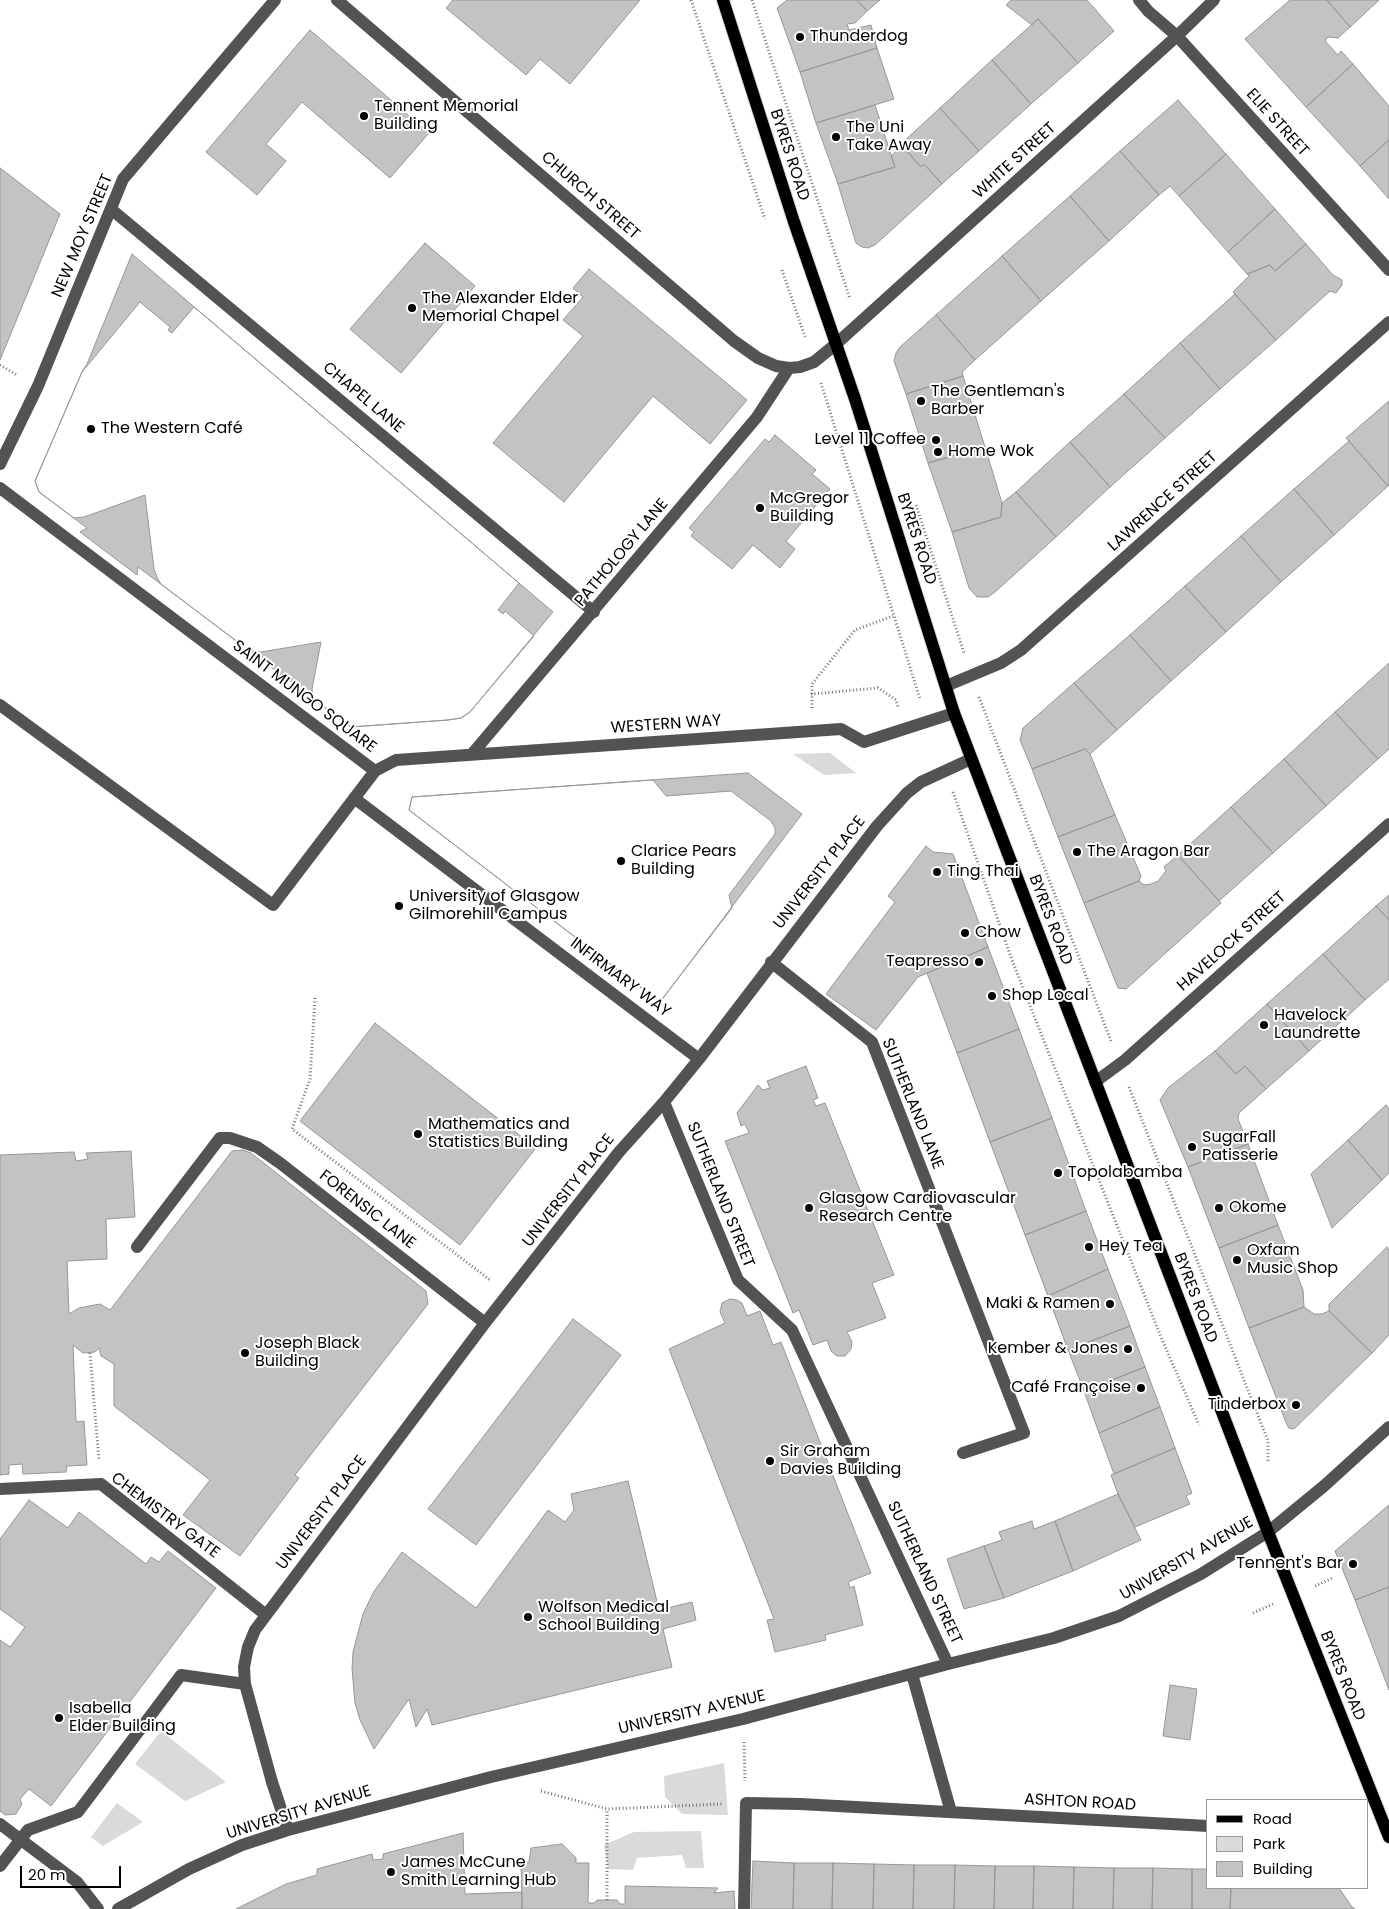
<!DOCTYPE html>
<meta charset="utf-8">
<style>
body{margin:0}
#map{position:relative;width:1389px;height:1909px;overflow:hidden;background:#fff;font-family:Poppins,sans-serif}
canvas{display:block}
.legend{position:absolute;left:1206px;top:1799px;width:162px;height:90px;box-sizing:border-box;background:#fff;border:1px solid #999;margin:0;padding:6px 9px;list-style:none;font-size:15px;color:#000}
.legend li{display:flex;align-items:center;gap:10px;height:25px}
.legend b{width:25px;border:1px solid #999}
.scale{position:absolute;left:20px;top:1866px;width:101px;height:22px;box-sizing:border-box;border:2px solid #000;border-top:0;padding-left:6px;font-size:15px;line-height:18px;white-space:nowrap;color:#000;-webkit-text-stroke:4px #fff;paint-order:stroke}
</style>
<div id="map">
<canvas width="1389" height="1909"></canvas>
<ul class="legend">
<li><b style="height:6px;background:#000"></b>Road</li>
<li><b style="height:14px;background:#dadada"></b>Park</li>
<li><b style="height:14px;background:#c3c3c3"></b>Building</li>
</ul>
<div class="scale">20 m</div>
</div>
<script>
const ctx = document.querySelector('canvas').getContext('2d');
ctx.lineJoin = 'round';
function paint(path, color) { ctx.fillStyle = color; ctx.fill(path, 'evenodd'); }
const shape = rows => new Path2D(rows.map(r => 'M' + r).join(''));
function strokePath(path, color, width, dash) { ctx.strokeStyle = color; ctx.lineWidth = width; ctx.lineCap = dash ? 'butt' : 'round'; ctx.setLineDash(dash || []); ctx.stroke(path); }
function label(font, color, halo, rows, align = 'center') {
  ctx.font = font + ' Poppins,sans-serif'; ctx.lineWidth = 4; ctx.setLineDash([]); ctx.textBaseline = 'middle'; ctx.strokeStyle = halo; ctx.fillStyle = color; for (const [text, x, y, turn = 0] of rows) {
    ctx.save(); ctx.translate(x, y); ctx.rotate((+turn || 0) * Math.PI / 180); ctx.textAlign = isNaN(turn) ? turn : align; if (halo) ctx.strokeText(text, 0, 0); ctx.fillText(text, 0, 0); ctx.restore();
  }
}
const green = shape([
 [830,753,856,773,824,775,793,754],
 [161,1731,226,1782,185,1801,135,1764],
 [724,1763,728,1815,682,1814,665,1797,664,1776],
 [117,1803,143,1822,103,1846,91,1837],
 [701,1831,704,1868,686,1868,682,1855,637,1858,633,1870,608,1869,604,1845,634,1832]
]);
const building = shape([
 [453,0,640,0,570,84,540,59,526,75,446,8,453,0],
 [787,0,857,0,867,11,855,23,847,24,849,30,871,25,877,48,800,72,777,8,787,0],
 [857,0,880,0,867,11,857,0],
 [1011,0,1087,0,1114,31,1078,63,1038,19,1032,25,1006,5,1011,0],
 [1290,0,1327,0,1350,27,1338,38,1328,37,1325,41,1338,55,1341,51,1353,64,1306,107,1245,39,1290,0],
 [1327,0,1379,0,1350,27,1327,0],
 [1038,19,1078,63,1031,104,992,60,1038,19],
 [310,30,429,133,390,178,302,102,266,144,286,161,257,195,206,152,310,30],
 [877,48,894,99,816,123,800,72,877,48],
 [992,60,1031,104,979,151,940,108,992,60],
 [1353,64,1389,106,1389,140,1360,166,1306,107,1353,64],
 [1178,100,1226,154,1179,196,1170,186,1159,195,1120,151,1178,100],
 [875,105,895,167,838,184,816,123,875,105],
 [940,108,979,151,942,184,924,164,921,167,901,144,940,108],
 [1389,140,1389,199,1360,166,1389,140],
 [902,146,921,167,924,164,942,184,875,245,868,248,862,247,856,243,838,184,895,167,891,156,902,146],
 [1120,151,1159,195,1109,241,1070,196,1120,151],
 [1226,154,1275,209,1228,252,1179,196,1226,154],
 [0,168,60,214,0,360,0,168],
 [1070,196,1109,241,1041,301,1002,256,1070,196],
 [1275,209,1306,244,1275,271,1270,265,1247,274,1228,252,1275,209],
 [425,243,475,286,401,373,350,329,425,243],
 [1306,244,1333,275,1342,280,1342,285,1336,293,1330,291,1276,340,1233,292,1249,276,1247,274,1270,265,1275,271,1306,244],
 [132,254,553,612,470,712,461,718,448,720,351,727,138,567,137,575,80,532,87,528,39,492,35,481,82,372,87,364,132,254],
 [1002,256,1041,301,975,360,936,315,1002,256],
 [589,269,747,400,710,444,653,396,564,502,493,443,583,336,563,320,583,297,573,288,589,269],
 [1235,294,1276,340,1220,389,1180,343,1235,294],
 [140,302,170,327,168,330,172,333,194,307,519,583,498,610,503,614,505,611,534,636,470,712,461,718,448,720,351,727,318,703,313,695,312,689,321,642,261,652,248,650,161,584,157,577,154,569,145,495,84,517,74,518,39,492,35,481,82,372,140,302],
 [936,315,975,360,962,372,963,376,906,394,894,361,896,353,900,347,936,315],
 [1180,343,1220,389,1165,438,1124,394,1180,343],
 [963,376,985,447,928,463,906,394,963,376],
 [1124,394,1165,438,1110,487,1070,442,1124,394],
 [1389,401,1389,485,1388,486,1346,438,1389,401],
 [775,435,816,470,812,474,830,489,786,541,795,549,780,568,753,545,732,569,691,536,694,532,689,528,765,439,769,442,775,435],
 [1349,441,1388,486,1334,535,1294,489,1349,441],
 [1070,442,1110,487,1056,537,1016,492,1070,442],
 [985,447,1002,503,1001,517,952,532,928,463,985,447],
 [1294,489,1334,535,1281,582,1241,536,1294,489],
 [1016,492,1056,537,995,592,988,597,977,597,969,588,952,532,1001,517,1002,503,1016,492],
 [1241,536,1281,582,1226,632,1185,586,1241,536],
 [1185,586,1226,632,1171,681,1130,635,1185,586],
 [1130,635,1171,681,1117,730,1074,683,1130,635],
 [1389,663,1389,749,1378,759,1335,712,1389,663],
 [1074,683,1117,730,1090,754,1085,749,1032,769,1020,740,1023,728,1074,683],
 [1335,712,1378,759,1326,806,1284,759,1335,712],
 [1085,749,1090,754,1115,815,1058,837,1032,769,1085,749],
 [1284,759,1326,806,1273,853,1231,807,1284,759],
 [748,773,802,814,660,1002,409,810,412,797,748,773],
 [653,780,666,796,731,791,771,821,775,828,775,834,729,895,732,908,660,1002,409,810,412,797,653,780],
 [1231,807,1273,853,1219,901,1178,855,1231,807],
 [1115,815,1141,876,1139,881,1084,903,1058,837,1115,815],
 [926,846,933,852,953,854,988,947,918,977,876,1030,826,994,895,902,888,896,926,846],
 [1178,855,1221,903,1126,989,1118,988,1084,903,1139,881,1144,885,1151,884,1158,881,1166,871,1164,867,1178,855],
 [1389,895,1389,920,1376,906,1389,895],
 [1376,906,1389,920,1389,979,1365,1000,1323,954,1376,906],
 [988,947,1019,1029,957,1053,927,973,988,947],
 [1323,954,1365,1000,1309,1051,1267,1004,1323,954],
 [1267,1004,1309,1051,1266,1089,1245,1066,1236,1074,1215,1051,1267,1004],
 [375,1023,536,1148,460,1245,300,1121,375,1023],
 [1019,1029,1052,1118,990,1142,957,1053,1019,1029],
 [1215,1051,1236,1074,1245,1066,1266,1089,1239,1113,1238,1119,1248,1144,1188,1167,1160,1100,1168,1088,1215,1051],
 [806,1066,818,1098,813,1100,816,1106,825,1103,894,1275,872,1283,886,1318,847,1332,852,1342,851,1349,845,1356,837,1356,831,1351,827,1340,813,1345,799,1310,793,1313,725,1141,749,1133,745,1124,741,1126,737,1113,758,1085,763,1090,770,1088,767,1081,806,1066],
 [1386,1105,1389,1109,1389,1173,1382,1180,1348,1140,1386,1105],
 [1052,1118,1086,1211,1025,1235,990,1142,1052,1118],
 [1348,1140,1382,1180,1332,1228,1311,1174,1348,1140],
 [1248,1144,1278,1225,1219,1248,1188,1167,1248,1144],
 [243,1150,251,1153,426,1291,428,1304,295,1475,299,1478,240,1556,183,1515,210,1480,114,1406,114,1364,101,1356,99,1348,95,1352,83,1353,73,1345,76,1422,84,1421,87,1465,67,1466,66,1472,23,1474,22,1464,9,1465,9,1474,0,1475,0,1155,74,1152,76,1161,88,1159,86,1153,131,1151,135,1217,106,1219,107,1259,67,1261,69,1314,79,1308,100,1304,110,1310,232,1151,243,1150],
 [1086,1211,1108,1269,1048,1296,1025,1235,1086,1211],
 [1278,1225,1303,1290,1304,1307,1249,1328,1219,1248,1278,1225],
 [1387,1247,1389,1250,1389,1335,1372,1353,1329,1311,1329,1304,1387,1247],
 [1108,1269,1130,1326,1068,1350,1048,1296,1108,1269],
 [730,1299,737,1300,742,1303,747,1316,760,1311,773,1345,781,1342,871,1573,848,1582,850,1588,854,1586,863,1625,825,1635,826,1640,775,1652,767,1620,774,1619,669,1349,725,1323,720,1312,722,1303,730,1299],
 [1304,1307,1314,1314,1322,1314,1329,1311,1372,1353,1294,1429,1289,1428,1287,1425,1249,1328,1304,1307],
 [573,1319,621,1355,476,1545,428,1509,573,1319],
 [1130,1326,1145,1367,1084,1391,1068,1350,1130,1326],
 [1145,1367,1160,1407,1099,1433,1084,1391,1145,1367],
 [1160,1407,1175,1448,1114,1474,1099,1433,1160,1407],
 [1175,1448,1192,1493,1186,1496,1190,1504,1135,1527,1118,1494,1111,1475,1175,1448],
 [628,1481,659,1610,692,1602,696,1620,663,1629,672,1667,432,1725,427,1709,416,1727,409,1699,374,1749,360,1720,355,1703,352,1669,353,1652,363,1614,373,1593,402,1552,476,1608,548,1510,565,1522,574,1510,571,1494,628,1481],
 [1118,1494,1141,1540,1073,1571,1055,1521,1118,1494],
 [29,1500,68,1528,79,1512,146,1564,151,1557,159,1562,168,1551,216,1588,51,1806,29,1789,20,1799,22,1804,16,1814,5,1815,0,1811,0,1640,10,1647,25,1627,0,1609,0,1539,29,1500],
 [1389,1505,1389,1587,1355,1600,1335,1551,1389,1505],
 [1032,1521,1034,1529,1055,1521,1073,1571,1004,1598,984,1546,1002,1540,999,1532,1032,1521],
 [984,1546,1004,1598,964,1609,947,1559,984,1546],
 [1389,1587,1389,1690,1355,1600,1389,1587],
 [1170,1685,1197,1689,1190,1740,1163,1736,1170,1685],
 [463,1833,465,1894,522,1892,522,1909,236,1909,286,1884,317,1875,317,1869,372,1854,373,1860,383,1859,383,1854,463,1833],
 [562,1844,576,1858,576,1863,589,1863,588,1903,594,1903,597,1900,617,1900,620,1904,625,1904,625,1886,718,1888,714,1893,734,1891,735,1909,522,1909,521,1863,529,1862,531,1848,562,1844],
 [753,1861,794,1863,793,1909,751,1909,753,1861],
 [794,1863,833,1863,832,1909,793,1909,794,1863],
 [833,1863,874,1864,873,1909,832,1909,833,1863],
 [874,1864,914,1865,913,1909,873,1909,874,1864],
 [914,1865,955,1865,954,1909,913,1909,914,1865],
 [955,1865,995,1866,994,1909,954,1909,955,1865],
 [995,1866,1034,1866,1033,1909,994,1909,995,1866],
 [1034,1866,1074,1867,1073,1909,1033,1909,1034,1866],
 [1074,1867,1114,1868,1113,1909,1073,1909,1074,1867],
 [1114,1868,1153,1868,1152,1909,1113,1909,1114,1868],
 [1153,1868,1192,1869,1192,1909,1152,1909,1153,1868],
 [1192,1869,1208,1869,1208,1888,1231,1888,1230,1909,1192,1909,1192,1869],
 [1231,1888,1339,1888,1352,1907,1355,1909,1230,1909,1231,1888]
]);
const path = shape([
 [691,0,765,219],
 [752,0,850,299],
 [782,270,805,337],
 [0,365,17,375],
 [821,383,920,699],
 [916,505,964,653],
 [811,694,878,688,896,700,898,707],
 [979,697,1111,1041],
 [812,708,812,684,855,630,893,616],
 [953,792,1012,960,1161,1337,1199,1425],
 [315,998,310,1079,292,1129,490,1280],
 [1129,1087,1268,1441,1268,1461],
 [90,1353,99,1461],
 [1315,1586,1333,1578],
 [1253,1613,1273,1604],
 [744,1742,745,1781],
 [541,1791,607,1809,723,1804],
 [607,1900,607,1809]
]);
const minor = shape([
 [337,0,734,341,758,358,776,366,789,368,800,367,814,362,836,344,1177,36,1214,0],
 [1139,0,1148,11,1177,36,1389,270],
 [111,209,594,612],
 [0,464,38,386,123,179,275,0],
 [0,488,375,771,273,905,0,705],
 [946,686,1001,663,1021,650,1389,322],
 [472,754,757,417,789,368],
 [375,771,396,760,841,729,864,742,954,713],
 [354,798,699,1059],
 [771,962,872,1042,1024,1433,963,1453],
 [1095,1082,1125,1060,1389,824],
 [664,1102,738,1280,792,1330,948,1664],
 [137,1247,220,1138,230,1138,257,1147,280,1163,485,1323],
 [0,1489,101,1484,266,1615],
 [912,1674,951,1812],
 [0,1824,77,1882,98,1909],
 [288,1830,272,1782,245,1684,244,1667,248,1647,255,1630,485,1323,619,1152,664,1102,699,1059,877,826,907,793,921,782,971,759],
 [0,1866,28,1830,78,1812,181,1675,245,1684],
 [118,1909,189,1869,242,1845,288,1830,491,1777,743,1719,948,1664,1054,1638,1119,1616,1201,1574,1268,1532,1324,1486,1389,1427],
 [744,1909,746,1803,800,1804,1208,1826]
]);
const major = shape([
 [723,0,794,222,855,399,954,713,1268,1532,1389,1837]
]);
const markers = [
 [800,37,5,"#000"],
 [364,116,5,"#000"],
 [836,137,5,"#000"],
 [412,308,5,"#000"],
 [921,401,5,"#000"],
 [91,429,5,"#000"],
 [936,440,5,"#000"],
 [938,452,5,"#000"],
 [760,508,5,"#000"],
 [1077,852,5,"#000"],
 [621,861,5,"#000"],
 [937,872,5,"#000"],
 [399,906,5,"#000"],
 [965,933,5,"#000"],
 [979,962,5,"#000"],
 [992,996,5,"#000"],
 [1264,1025,5,"#000"],
 [418,1134,5,"#000"],
 [1192,1147,5,"#000"],
 [1058,1173,5,"#000"],
 [809,1208,5,"#000"],
 [1219,1208,5,"#000"],
 [1089,1247,5,"#000"],
 [1237,1260,5,"#000"],
 [1110,1304,5,"#000"],
 [1128,1349,5,"#000"],
 [245,1353,5,"#000"],
 [1141,1388,5,"#000"],
 [1296,1405,5,"#000"],
 [770,1461,5,"#000"],
 [1353,1564,5,"#000"],
 [528,1617,5,"#000"],
 [59,1718,5,"#000"],
 [391,1872,5,"#000"]
];
const poiNames = [
 ["Thunderdog",810,37],
 ["Tennent Memorial",374,107],
 ["Building",374,125],
 ["The Uni",846,128],
 ["Take Away",846,146],
 ["The Alexander Elder",422,299],
 ["Memorial Chapel",422,317],
 ["The Gentleman's",931,392],
 ["Barber",931,410],
 ["The Western Café",101,429],
 ["Level 11 Coffee",926,440,"right"],
 ["Home Wok",948,452],
 ["McGregor",770,499],
 ["Building",770,517],
 ["Clarice Pears",631,852],
 ["Building",631,870],
 ["The Aragon Bar",1087,852],
 ["Ting Thai",947,872],
 ["University of Glasgow",409,897],
 ["Gilmorehill Campus",409,915],
 ["Chow",975,933],
 ["Teapresso",969,962,"right"],
 ["Shop Local",1002,996],
 ["Havelock",1274,1016],
 ["Laundrette",1274,1034],
 ["Mathematics and",428,1125],
 ["Statistics Building",428,1143],
 ["SugarFall",1202,1138],
 ["Patisserie",1202,1156],
 ["Topolabamba",1068,1173],
 ["Glasgow Cardiovascular",819,1199],
 ["Research Centre",819,1217],
 ["Okome",1229,1208],
 ["Hey Tea",1099,1247],
 ["Oxfam",1247,1251],
 ["Music Shop",1247,1269],
 ["Maki & Ramen",1100,1304,"right"],
 ["Joseph Black",255,1344],
 ["Building",255,1362],
 ["Kember & Jones",1118,1349,"right"],
 ["Café Françoise",1131,1388,"right"],
 ["Tinderbox",1286,1405,"right"],
 ["Sir Graham",780,1452],
 ["Davies Building",780,1470],
 ["Tennent's Bar",1343,1564,"right"],
 ["Wolfson Medical",538,1608],
 ["School Building",538,1626],
 ["Isabella",69,1709],
 ["Elder Building",69,1727],
 ["James McCune",401,1863],
 ["Smith Learning Hub",401,1881]
];
const streetNames = [
 ["ELIE STREET",1277,123,48],
 ["BYRES ROAD",789,155,72],
 ["WHITE STREET",1015,161,-42],
 ["CHURCH STREET",590,196,41],
 ["NEW MOY STREET",83,236,-67],
 ["CHAPEL LANE",363,398,40],
 ["LAWRENCE STREET",1163,502,-42],
 ["BYRES ROAD",916,539,72],
 ["PATHOLOGY LANE",622,553,-50],
 ["SAINT MUNGO SQUARE",304,697,37],
 ["WESTERN WAY",666,725,-4],
 ["UNIVERSITY PLACE",820,873,-52],
 ["BYRES ROAD",1050,920,69],
 ["HAVELOCK STREET",1232,942,-42],
 ["INFIRMARY WAY",620,978,37],
 ["SUTHERLAND LANE",912,1104,68],
 ["UNIVERSITY PLACE",569,1191,-52],
 ["SUTHERLAND STREET",720,1195,68],
 ["FORENSIC LANE",367,1210,38],
 ["BYRES ROAD",1195,1298,69],
 ["UNIVERSITY PLACE",322,1513,-53],
 ["CHEMISTRY GATE",165,1516,37],
 ["UNIVERSITY AVENUE",1187,1559,-30],
 ["SUTHERLAND STREET",924,1573,65],
 ["BYRES ROAD",1342,1676,68],
 ["UNIVERSITY AVENUE",692,1713,-13],
 ["ASHTON ROAD",1080,1803,3],
 ["UNIVERSITY AVENUE",299,1813,-17]
];
paint(green, '#dadada');
paint(building, '#c3c3c3');
strokePath(building, '#979797', 1);
strokePath(major, '#dbdbdb', 14);
strokePath(path, '#757575', 3, [1, 2.5]);
strokePath(minor, '#535353', 12);
strokePath(major, '#000', 12);
for (const [x, y, r, color] of markers) { const dot = new Path2D(); dot.arc(x, y, r, 0, 2 * Math.PI); ctx.fillStyle = color; ctx.fill(dot); strokePath(dot, '#fff', 2); }
label('16px', '#000', '#fff', poiNames, 'left');
label('16px', '#000', '#fff', streetNames);
</script>
